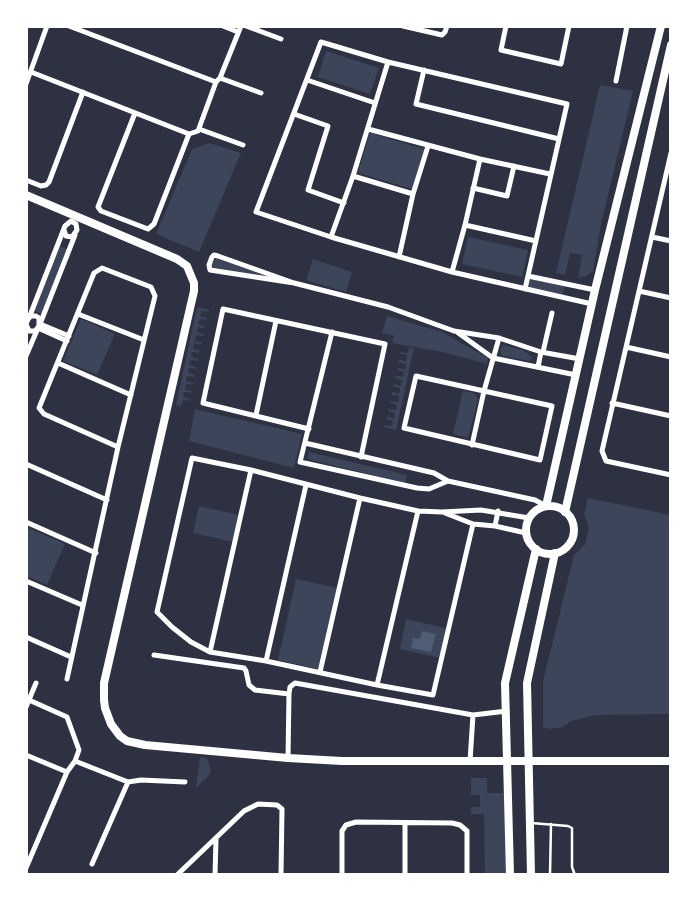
<!DOCTYPE html>
<style>
body{margin:0}
#map{position:relative;width:697px;height:901px;overflow:hidden;background:#2d3142;font-family:Inter,sans-serif}
canvas{display:block}
.frame{position:absolute;inset:0;border:28px solid #fff;pointer-events:none}
</style>
<div id="map">
<canvas width="697" height="901"></canvas>
<div class="frame"></div>
</div>
<script>
const ctx = document.querySelector('canvas').getContext('2d');
ctx.lineJoin = 'round';
function paint(path, color) { ctx.fillStyle = color; ctx.fill(path, 'evenodd'); }
const shape = rows => new Path2D(rows.map(r => 'M' + r).join(''));
function strokePath(path, color, width, dash) { ctx.strokeStyle = color; ctx.lineWidth = width; ctx.lineCap = dash ? 'butt' : 'round'; ctx.setLineDash(dash || []); ctx.stroke(path); }
const green = shape([
 [326,51,379,68,370,94,318,77],
 [600,85,633,91,601,224,593,271,587,276,578,278,582,255,570,253,565,275,556,273],
 [370,133,424,149,412,189,358,173],
 [209,143,241,153,199,252,156,234,192,149],
 [468,237,528,250,522,277,462,264],
 [59,246,67,249,42,314,34,311],
 [218,256,294,283,209,268],
 [313,259,352,272,346,292,306,280],
 [528,276,565,283,562,297,525,289],
 [197,307,209,310,209,312,202,311,200,316,207,318,207,320,200,319,198,324,205,326,205,328,198,327,197,332,204,334,203,336,196,335,195,341,202,342,201,345,194,343,193,349,200,350,199,353,192,352,191,357,198,359,198,361,191,360,189,365,196,367,196,369,189,368,188,373,195,375,195,377,187,376,186,381,193,383,193,385,186,384,185,390,192,391,191,393,184,392,183,397,190,399,189,401,183,400,181,406,176,405],
 [387,316,442,332,488,358,487,364,442,352,392,343,394,336,382,333],
 [81,319,115,334,97,375,63,361],
 [503,345,523,350,531,356,532,359,530,361,502,356,500,350],
 [409,347,414,348,396,430,384,427,385,425,392,426,393,421,386,419,387,417,394,418,395,413,388,411,388,409,396,410,397,405,390,403,390,401,398,402,399,396,392,395,392,392,399,394,400,388,394,387,394,384,401,386,402,380,395,378,396,376,403,377,404,372,397,370,398,368,405,369,406,364,398,362,399,360,406,361,407,355,400,354,401,352,408,353],
 [463,391,474,393,478,399,468,438,453,434],
 [195,409,302,434,294,468,189,441],
 [309,452,407,475,405,483,307,459],
 [588,498,671,515,671,714,596,715,571,721,563,727,550,729,543,727,543,681,574,555,585,544,589,528,584,514],
 [199,506,239,515,234,542,193,533],
 [26,527,65,544,47,585,26,576],
 [296,579,338,588,319,669,278,660],
 [406,619,446,628,440,658,400,649],
 [200,757,207,758,211,771,208,776,196,788],
 [471,778,487,778,487,793,505,793,507,875,485,875,484,814,471,814,471,807,480,807,480,795,471,795]
]);
const water = shape([
 [422,631,436,634,431,652,411,648,413,638,420,639]
]);
const service = shape([
 [531,823,568,826,572,828,572,867,575,875],
 [550,875,551,824]
]);
const minor = shape([
 [69,26,216,82],
 [223,26,238,32],
 [246,26,281,39],
 [403,26,442,35,445,32,447,26],
 [506,26,501,50,561,64,569,26],
 [424,70,416,104,559,139],
 [31,72,189,134],
 [220,78,261,93],
 [307,80,375,103],
 [616,81,627,26],
 [26,84,47,26],
 [135,113,98,207,101,211,148,229,154,224,189,134,198,131,216,82,220,78,241,26],
 [294,114,328,126,308,190,344,203],
 [199,129,243,145],
 [368,129,480,159,550,174],
 [671,153,602,451,606,461,671,475],
 [353,176,413,194],
 [26,180,41,186,46,185,49,182,83,92],
 [473,188,507,196,514,166],
 [465,225,536,241],
 [331,237,353,176,388,62],
 [652,237,671,241],
 [399,257,413,194,428,146],
 [452,272,465,225,480,159],
 [528,276,595,290],
 [294,283,210,270,209,265,212,257,214,255,218,256,294,283,388,307,454,331,499,338,541,352,580,359],
 [525,289,567,104,388,62,321,42,256,212,331,237,452,272,592,304],
 [639,291,671,298],
 [78,314,144,340],
 [26,317,29,318,65,226,71,221,76,224,77,230,72,237,66,236,64,230],
 [26,324,28,319,31,316,36,316,39,318,39,326,35,331,29,331,26,324],
 [332,332,300,462,417,488,429,489,448,481],
 [457,332,493,358,576,375],
 [69,336,40,324,75,235],
 [626,347,671,357],
 [543,352,552,313],
 [26,356,38,328,67,341],
 [58,363,131,395],
 [538,367,541,352],
 [416,376,552,406,540,460,404,428,416,376],
 [612,403,671,416],
 [256,415,276,321],
 [309,429,203,403,223,309,385,344,361,457],
 [305,443,434,473,448,481,535,500,546,506],
 [472,445,484,391,499,338],
 [26,464,107,500],
 [445,513,473,524,495,526,526,533],
 [26,522,96,553],
 [473,524,433,695,377,685,266,661,210,652,191,642,172,627,157,612,192,458,251,470,360,498,418,511,442,512,481,510,529,518],
 [495,526,498,511],
 [26,581,82,605],
 [26,637,71,657],
 [210,652,251,470],
 [154,655,244,668,246,671,249,685,255,690,289,694,288,758],
 [266,661,306,485],
 [320,672,360,498],
 [67,679,118,447,155,296,151,287,102,268,94,273,39,408,44,414,118,447],
 [377,685,418,511],
 [289,694,290,687,295,683,473,715,507,711],
 [26,707,36,683],
 [26,755,67,772],
 [75,761,128,782,141,780,185,782],
 [470,761,473,715],
 [92,864,128,782],
 [26,868,67,772,75,761,79,750,67,717,29,700],
 [177,875,244,811,258,804,277,805,282,809,281,875],
 [215,875,216,839],
 [342,875,342,831,346,825,356,822,452,823,460,825,467,831,467,875],
 [405,875,405,824]
]);
const secondary = shape([
 [26,195,177,259,187,266,194,283,194,291,104,683,104,700,105,708,111,724,120,736,127,741,145,745,288,758,342,761,671,761],
 [546,506,595,290,661,26],
 '526 530a24 24 0 1 1 48 0a24 24 0 1 1-48 0Z',
 [565,512,671,45],
 [510,875,505,683,536,549],
 [531,875,527,683,555,553]
]);
paint(green, '#3c4559');
paint(water, '#4f5d75');
strokePath(service, '#fff', 2.5);
strokePath(minor, '#fff', 5);
strokePath(secondary, '#fff', 8);
</script>
